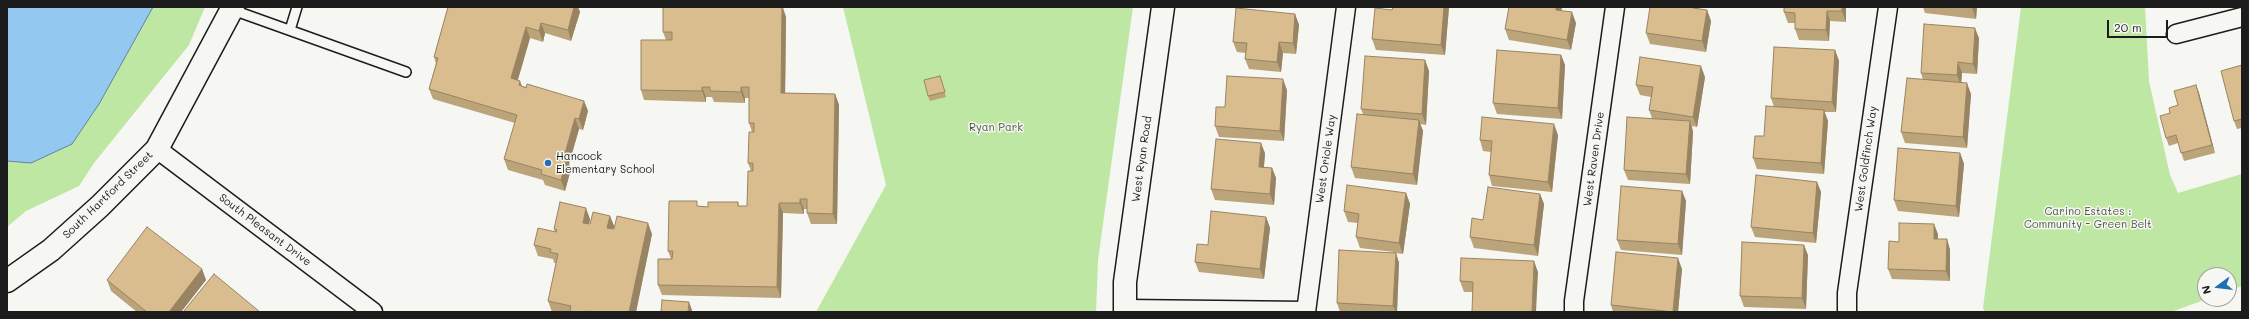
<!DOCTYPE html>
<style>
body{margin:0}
#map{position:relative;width:2249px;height:319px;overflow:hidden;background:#f6f6f2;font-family:Mali,sans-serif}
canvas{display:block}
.frame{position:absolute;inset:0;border:8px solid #1c1c1c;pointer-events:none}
.north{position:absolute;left:2197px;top:267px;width:40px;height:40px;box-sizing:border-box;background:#f6f6f2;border:1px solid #9f9f9c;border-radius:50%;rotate:255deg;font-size:11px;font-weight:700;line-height:16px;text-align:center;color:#1c1c1c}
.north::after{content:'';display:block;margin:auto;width:14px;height:18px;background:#1f6fb2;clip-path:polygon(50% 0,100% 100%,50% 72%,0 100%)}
.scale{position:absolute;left:2107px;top:20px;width:61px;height:18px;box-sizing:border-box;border:2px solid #1c1c1c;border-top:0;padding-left:5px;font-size:12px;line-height:14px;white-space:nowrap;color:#1c1c1c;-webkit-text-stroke:3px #f6f6f2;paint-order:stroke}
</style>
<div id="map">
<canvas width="2249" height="319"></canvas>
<div class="frame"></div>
<div class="north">N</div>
<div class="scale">20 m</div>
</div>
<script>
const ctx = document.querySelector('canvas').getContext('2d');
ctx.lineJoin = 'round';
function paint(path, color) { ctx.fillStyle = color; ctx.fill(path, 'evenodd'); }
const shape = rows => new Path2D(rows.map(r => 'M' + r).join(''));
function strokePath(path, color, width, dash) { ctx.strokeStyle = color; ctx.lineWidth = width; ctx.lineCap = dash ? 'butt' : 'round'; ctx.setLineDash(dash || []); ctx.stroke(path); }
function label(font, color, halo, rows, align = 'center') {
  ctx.font = font + ' Mali,sans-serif'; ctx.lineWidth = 3; ctx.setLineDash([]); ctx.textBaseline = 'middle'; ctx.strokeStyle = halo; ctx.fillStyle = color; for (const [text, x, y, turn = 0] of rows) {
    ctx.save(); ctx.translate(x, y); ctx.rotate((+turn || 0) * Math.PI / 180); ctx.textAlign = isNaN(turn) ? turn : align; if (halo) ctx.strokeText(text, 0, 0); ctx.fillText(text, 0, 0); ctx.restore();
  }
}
const green = shape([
 [7,7,205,7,189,45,94,163,79,186,26,211,7,227],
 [843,7,1133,7,1098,260,1096,312,816,312,886,185],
 [2021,7,2145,7,2149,81,2170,175,2178,193,2242,174,2242,286,2229,291,2229,275,2205,275,2205,299,2207,299,2171,312,1985,312,1983,308]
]);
const water = shape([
 [7,7,153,7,99,104,72,144,31,163,7,161,7,7]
]);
const lane = shape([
 [233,10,406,72],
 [290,30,297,7]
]);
const street = shape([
 [2176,34,2242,17],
 [157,149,373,312],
 [1125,309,1306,311],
 [1306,312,1346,7],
 [1574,312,1574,301,1615,7],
 [1847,312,1847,293,1888,7]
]);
const secondary = shape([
 [7,281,51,250,100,206,157,149,233,7],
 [1125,312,1125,282,1163,7]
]);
const wall = shape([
 [448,7,578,7,580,12,571,41,545,33,543,42,530,38,518,80,522,86,584,101,588,111,583,130,579,129,569,164,571,169,565,191,545,185,543,180,508,170,504,159,515,123,433,99,429,89,436,64,434,57],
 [783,7,786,17,785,93,835,94,839,105,837,224,811,224,807,213,807,209,804,209,804,214,783,213,781,298,662,295,658,285,671,259,668,251,699,206,708,207,738,202,739,206,747,206,751,171,748,163,752,132,749,123,749,98,745,98,745,103,714,102,712,97,706,97,706,102,644,100,641,90,666,40,663,32],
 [1393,7,1449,7,1445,55,1376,50,1372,39,1392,10],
 [1509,7,1562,7,1561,11,1576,23,1571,50,1509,40,1505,29],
 [1698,7,1698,9,1707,10,1711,21,1706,52,1650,44,1646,33],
 [1846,7,1846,22,1830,21,1829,41,1799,40,1795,29,1795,23,1788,23,1784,12],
 [1923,7,1977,7,1976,19,1925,13],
 [1295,14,1299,25,1296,54,1283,53,1281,72,1249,69,1245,59,1246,53,1237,52,1233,42],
 [1979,38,1977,74,1962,73,1961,83,1971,94,1967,148,1905,143,1901,132,1923,80,1921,73],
 [1835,50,1839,61,1836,112,1824,112,1828,121,1824,174,1757,169,1753,158,1764,136,1774,107,1771,98],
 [1561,55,1565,65,1562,119,1497,114,1493,103],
 [1425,60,1429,71,1426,125,1420,124,1423,131,1417,185,1355,178,1351,167,1363,114,1361,109],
 [2242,65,2242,128,2237,129,2234,121],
 [940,76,946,97,930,101,928,96],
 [1705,77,1697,127,1692,126,1693,132,1690,184,1628,180,1624,170,1652,118,1649,110,1651,97,1640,95,1636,85],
 [2196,85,2199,93,2215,153,2184,161,2178,143,2169,146,2166,138,2170,113],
 [1287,90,1284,141,1219,137,1215,126,1225,107],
 [1558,135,1552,192,1492,186,1489,175,1491,152,1483,151,1480,140],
 [1265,153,1264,167,1272,168,1276,178,1274,205,1215,200,1211,189],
 [1960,153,1964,164,1959,217,1898,211,1894,200],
 [1817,182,1821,192,1816,243,1755,237,1751,227],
 [1682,191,1686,201,1682,255,1621,250,1617,240],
 [1406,193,1410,204,1403,254,1396,253,1399,263,1397,312,1340,312,1337,303,1394,252,1360,248,1356,237,1358,223,1348,222,1344,211],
 [1540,194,1544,204,1538,256,1474,248,1470,237,1483,220],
 [610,216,614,226,613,229,652,234,636,312,552,312,548,301,556,263,554,263,553,259,538,256,534,245,555,232,554,229,590,219,589,224,590,224],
 [1266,217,1270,228,1264,279,1199,272,1195,262,1208,245],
 [1938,234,1938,239,1947,239,1950,250,1950,281,1892,279,1888,269,1899,242],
 [1808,255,1806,309,1744,307,1740,296],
 [202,269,206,280,181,312,137,312,111,291,107,280],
 [1682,269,1678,312,1613,312,1611,305],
 [1538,272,1473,292,1464,292,1460,281]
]);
const shadedWall = shape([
 [574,7,578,7,580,12,571,41,568,30],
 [782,7,786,17,785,104,781,93],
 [1444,7,1449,7,1445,55,1441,45],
 [1556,7,1562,7,1560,20,1556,10],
 [1693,7,1698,7,1696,19,1693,8],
 [1842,7,1846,7,1846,22,1842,11],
 [1972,7,1977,7,1976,19,1972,8],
 [1707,10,1711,21,1706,52,1702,41],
 [1827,11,1830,21,1829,41,1826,30],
 [1572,12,1576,23,1571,50,1567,40],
 [1295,14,1299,25,1296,54,1293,43],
 [541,23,545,33,543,42,539,31],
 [526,27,530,38,515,89,511,78],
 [1975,28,1979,38,1977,74,1973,64],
 [1279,42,1283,53,1281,72,1277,62],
 [1835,50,1839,61,1836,112,1832,102],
 [1561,55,1565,65,1562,119,1558,108],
 [1425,60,1429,71,1426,125,1422,114],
 [1958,62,1962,73,1961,86,1957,75],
 [1701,66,1705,77,1697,127,1693,117],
 [1283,79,1287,90,1284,141,1280,131],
 [520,81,524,92,519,85],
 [1967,83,1971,94,1967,148,1963,137],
 [2196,85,2199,93,2215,153,2212,145],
 [702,87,706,97,706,102,702,91],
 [741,87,745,98,745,103,741,92],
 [835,94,839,105,837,224,833,214],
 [584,101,588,111,583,130,579,119],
 [1824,110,1828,121,1824,174,1821,163],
 [575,118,579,129,569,164,571,169,565,191,561,180,564,157],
 [1419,120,1423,131,1417,185,1413,174],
 [1690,121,1693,132,1690,184,1686,174],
 [1554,124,1558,135,1552,192,1548,182],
 [1261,143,1265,153,1263,177,1259,167],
 [1960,153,1964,164,1959,217,1956,206],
 [1272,168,1276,178,1274,205,1270,194],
 [1817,182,1821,192,1816,243,1813,233],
 [1682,191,1686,201,1682,255,1678,244],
 [1406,193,1410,204,1403,254,1399,243],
 [1540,194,1544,204,1538,256,1534,245],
 [800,199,804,209,804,214,800,203],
 [779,203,783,213,781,298,777,287],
 [586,208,590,219,587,233,583,223],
 [610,216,614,226,611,239,607,228],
 [1266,217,1270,228,1264,279,1260,269],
 [648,223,652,234,636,312,629,312],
 [1934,224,1938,234,1937,250,1934,239],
 [1947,239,1950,250,1950,281,1946,271],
 [1804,245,1808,255,1806,309,1802,298],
 [1396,253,1399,263,1397,312,1396,312,1393,306],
 [1678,258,1682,269,1678,312,1673,312],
 [1534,261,1538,272,1536,312,1532,312],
 [202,269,206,280,181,312,169,312],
 [689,302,692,310,692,312,688,312]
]);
const building = shape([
 [448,7,574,7,568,30,541,23,539,31,526,27,511,78,520,81,519,85,526,88,527,84,584,101,579,119,575,118,564,157,567,158,561,180,541,174,542,170,504,159,517,115,429,89,438,58,434,57,448,7],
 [663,7,782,7,781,93,835,94,833,214,807,213,807,199,800,199,800,203,779,203,777,287,658,285,658,259,672,259,673,251,668,251,669,201,697,201,697,206,708,207,708,202,738,202,738,206,747,206,748,171,753,171,753,163,748,163,749,132,754,132,754,123,749,123,749,87,741,87,741,92,710,91,710,87,702,87,702,91,641,90,641,40,672,40,672,32,663,32,663,7],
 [1393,7,1444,7,1441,45,1372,39,1375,8,1392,10,1393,7],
 [1509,7,1556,7,1556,10,1572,12,1567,40,1505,29,1509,7],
 [1650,7,1693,7,1693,8,1707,10,1702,41,1646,33,1650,7],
 [1784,7,1842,7,1842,11,1827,11,1826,30,1795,29,1795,13,1784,12,1784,7],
 [1236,8,1295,14,1293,43,1279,42,1277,62,1245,59,1247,43,1233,42,1236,8],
 [1924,24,1975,28,1973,64,1958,62,1957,75,1921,73,1924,24],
 [1774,47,1835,50,1832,102,1771,98,1774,47],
 [1497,50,1561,55,1558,108,1493,103,1497,50],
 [1365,56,1425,60,1422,114,1361,109,1365,56],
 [1640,57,1701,66,1693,117,1649,110,1653,87,1636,85,1640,57],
 [2242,65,2242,119,2234,121,2221,71,2242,65],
 [940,76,945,92,928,96,924,80,940,76],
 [1227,76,1283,79,1280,131,1215,126,1216,107,1225,107,1227,76],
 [1907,78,1967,83,1963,137,1901,132,1907,78],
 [2196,85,2212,145,2181,153,2176,135,2166,138,2160,116,2170,113,2169,108,2178,105,2174,91,2196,85],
 [1766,106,1824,110,1821,163,1753,158,1755,136,1764,136,1766,106],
 [1357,114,1419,120,1413,174,1351,167,1357,114],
 [1482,117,1554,124,1548,182,1489,175,1492,141,1480,140,1482,117],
 [1627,117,1690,121,1686,174,1624,170,1627,117],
 [1216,139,1261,143,1259,167,1272,168,1270,194,1211,189,1216,139],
 [1898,148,1960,153,1956,206,1894,200,1898,148],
 [1756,175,1817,182,1813,233,1751,227,1756,175],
 [1347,185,1406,193,1399,243,1356,237,1359,214,1344,211,1347,185],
 [1621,186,1682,191,1678,244,1617,240,1621,186],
 [1488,187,1540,194,1534,245,1470,237,1472,218,1483,220,1488,187],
 [560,202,586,208,583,223,590,224,593,212,610,216,607,228,614,229,617,216,648,223,629,312,592,312,589,311,588,312,570,312,571,306,548,301,558,254,550,252,551,249,534,245,538,228,556,232,557,230,554,229,560,202],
 [1211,211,1266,217,1260,269,1195,262,1197,244,1208,245,1211,211],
 [1899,223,1934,224,1934,239,1947,239,1946,271,1888,269,1889,241,1899,242,1899,223],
 [147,227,202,269,169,312,147,312,107,280,147,227],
 [1742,242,1804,245,1802,298,1740,296,1742,242],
 [1339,250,1396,253,1393,306,1337,303,1339,250],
 [1616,252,1678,258,1673,312,1611,305,1616,252],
 [1461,258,1534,261,1532,312,1472,312,1473,282,1460,281,1461,258],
 [214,274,260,312,183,312,214,274],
 [662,300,689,302,688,312,661,312,662,300]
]);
const markers = [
 [548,163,4,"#1f6fb2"]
];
const parkNames = [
 ["Ryan Park",996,128],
 ["Carino Estates :",2088,212],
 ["Community - Green Belt",2088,225]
];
const poiNames = [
 ["Hancock",556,157],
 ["Elementary School",556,170]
];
const streetNames = [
 ["West Ryan Road",1142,159,-82],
 ["West Oriole Way",1326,159,-82],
 ["West Raven Drive",1594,159,-82],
 ["West Goldfinch Way",1866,159,-82],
 ["South Hartford Street",108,195,-44],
 ["South Pleasant Drive",265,230,37]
];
paint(green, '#bee7a3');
paint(water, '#93c8f1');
strokePath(water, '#63839c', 1);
strokePath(lane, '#1c1c1c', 12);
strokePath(street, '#1c1c1c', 21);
strokePath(secondary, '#1c1c1c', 25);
strokePath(lane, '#f6f6f2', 9);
strokePath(street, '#f6f6f2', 18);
strokePath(secondary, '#f6f6f2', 22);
paint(wall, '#bba37a');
paint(shadedWall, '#988463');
paint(building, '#d9bd8e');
strokePath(building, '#988463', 1);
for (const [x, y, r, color] of markers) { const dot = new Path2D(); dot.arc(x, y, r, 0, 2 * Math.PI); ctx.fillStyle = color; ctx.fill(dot); strokePath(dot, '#f6f6f2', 1.5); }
label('11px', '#4d5944', '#f6f6f2', parkNames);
label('11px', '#1c1c1c', '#f6f6f2', poiNames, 'left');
label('11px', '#1c1c1c', '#f6f6f2', streetNames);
</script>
